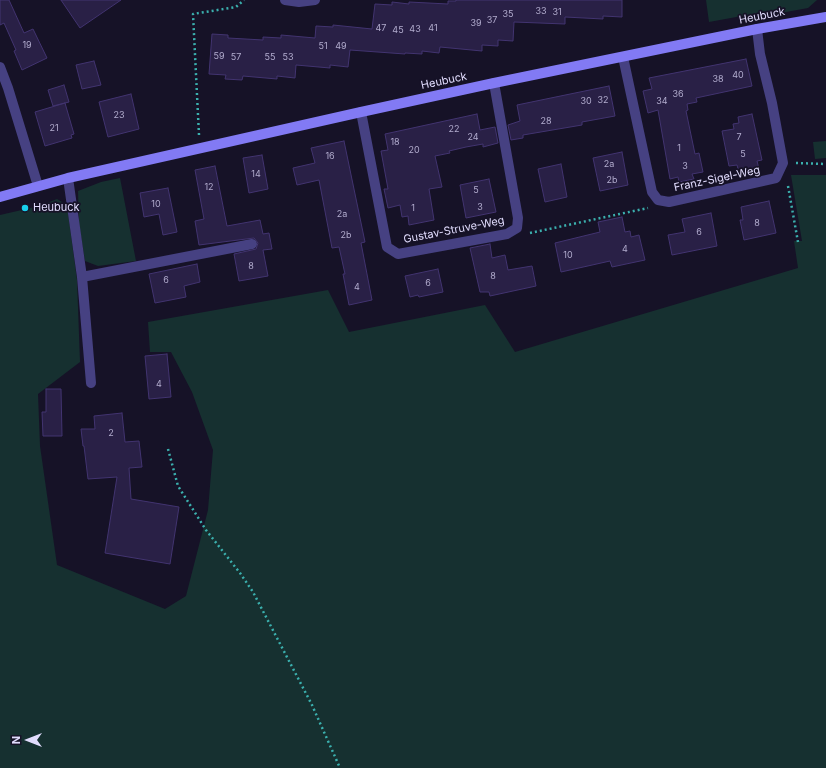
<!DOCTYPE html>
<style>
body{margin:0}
#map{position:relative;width:826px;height:768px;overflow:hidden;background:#161227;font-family:Inter,sans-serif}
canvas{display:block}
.north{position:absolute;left:8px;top:720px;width:40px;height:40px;-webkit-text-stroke:3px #161227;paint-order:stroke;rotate:270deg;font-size:11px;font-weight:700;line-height:16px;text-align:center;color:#e0dbfc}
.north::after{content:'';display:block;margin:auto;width:14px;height:18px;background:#e0dbfc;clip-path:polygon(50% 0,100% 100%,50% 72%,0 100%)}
</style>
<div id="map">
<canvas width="826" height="768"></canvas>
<div class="north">N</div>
</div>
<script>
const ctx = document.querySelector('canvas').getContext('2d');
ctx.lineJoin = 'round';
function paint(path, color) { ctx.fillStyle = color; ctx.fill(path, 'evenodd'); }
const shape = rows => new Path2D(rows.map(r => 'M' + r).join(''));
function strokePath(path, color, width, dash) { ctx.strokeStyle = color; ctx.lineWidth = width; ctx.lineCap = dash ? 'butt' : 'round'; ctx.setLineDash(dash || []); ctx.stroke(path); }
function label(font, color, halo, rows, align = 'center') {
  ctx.font = font + ' Inter,sans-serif'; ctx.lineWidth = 3.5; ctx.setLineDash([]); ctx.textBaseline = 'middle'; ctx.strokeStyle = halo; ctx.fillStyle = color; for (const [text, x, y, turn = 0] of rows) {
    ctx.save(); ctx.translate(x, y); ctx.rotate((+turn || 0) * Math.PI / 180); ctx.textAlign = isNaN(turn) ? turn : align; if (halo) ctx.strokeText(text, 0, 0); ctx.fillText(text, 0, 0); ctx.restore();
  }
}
const green = shape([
 [706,0,817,0,808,8,775,14,769,11,709,22],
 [826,141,826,158,815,159,813,142],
 [791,175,826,175,826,768,0,768,0,215,39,206,57,199,67,205,77,280,80,362,38,394,40,446,57,565,165,609,186,596,208,510,213,450,192,392,171,352,150,352,148,322,328,290,349,332,485,305,515,352,798,268,794,241,802,241],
 [120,178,136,261,98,266,85,261,79,224,78,191,101,182]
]);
const building = shape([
 [0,0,9,0,24,33,33,29,47,58,22,70,14,51,16,50,4,23,0,25,0,0],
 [61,0,121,0,80,28,61,0],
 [456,0,622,0,622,17,603,16,603,19,565,17,565,24,514,22,513,41,498,40,498,46,482,45,482,51,440,47,439,53,422,51,422,54,405,53,405,54,350,50,348,67,330,65,330,68,296,65,295,78,277,76,277,79,243,76,242,80,225,79,226,75,209,74,212,34,228,35,228,38,263,40,263,37,281,38,281,35,315,38,316,26,333,27,333,25,372,29,375,4,392,5,392,2,409,4,409,2,448,4,448,1,456,1,456,0],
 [746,59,752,86,696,98,697,102,687,104,688,110,686,111,695,154,699,153,703,172,692,174,694,179,679,182,678,177,670,179,658,110,648,113,643,91,652,89,649,78,746,59],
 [94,61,101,85,82,89,76,65,94,61],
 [64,85,69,102,53,106,48,90,64,85],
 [609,86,615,116,582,122,582,125,523,135,523,138,511,140,508,125,520,121,517,105,609,86],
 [131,94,139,129,108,137,99,102,131,94],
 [65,103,74,134,71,135,72,138,45,146,35,112,65,103],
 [477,114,480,130,495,127,498,143,483,147,483,144,466,147,449,151,450,153,435,156,442,187,429,189,434,220,409,225,408,216,402,217,400,205,388,208,384,189,388,189,381,151,388,150,385,134,477,114],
 [752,114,762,160,757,161,760,173,740,177,737,165,729,166,722,131,734,129,733,124,739,123,738,117,752,114],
 [344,141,365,242,361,243,372,300,349,305,343,274,345,274,339,247,332,248,319,180,297,185,293,168,315,163,311,148,344,141],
 [622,152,628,185,600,191,593,158,622,152],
 [262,155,268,189,249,193,243,158,262,155],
 [561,164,567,197,545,202,538,169,561,164],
 [215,166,227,226,260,220,263,234,269,233,272,249,263,250,268,276,239,281,234,254,256,249,258,243,254,238,199,245,195,221,204,219,195,170,215,166],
 [489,179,496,212,466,218,460,185,489,179],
 [168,188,177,232,163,235,159,214,144,217,140,193,168,188],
 [769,201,776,233,744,240,740,220,743,220,741,207,769,201],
 [711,213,717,246,672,255,668,235,685,232,682,219,711,213],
 [622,217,625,232,630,231,631,237,639,235,645,260,612,267,610,261,561,272,555,243,600,232,598,222,622,217],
 [490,244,492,258,505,255,508,270,532,266,536,286,490,296,489,292,480,292,470,248,490,244],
 [197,264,200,282,184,286,186,297,155,303,149,274,197,264],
 [438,269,443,292,419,297,418,295,410,297,405,276,438,269],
 [167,354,171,397,149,399,145,356,167,354],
 [46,389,61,389,62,436,43,436,42,412,46,412,46,389],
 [122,413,125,442,139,441,142,467,129,468,131,499,179,507,170,564,105,553,117,477,88,479,84,446,83,446,81,429,95,429,94,416,122,413]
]);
const path = shape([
 [199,135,193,14,236,7,244,0],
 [796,163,826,164],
 [788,186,798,242],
 [530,233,648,208],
 [168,449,178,486,206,530,240,573,253,592,312,705,340,768]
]);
const lane = shape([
 [68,178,82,277,91,383],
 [82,277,252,244]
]);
const street = shape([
 [285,0,299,2,315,0],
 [623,57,652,192,658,200,669,202,776,178,783,163,772,103,760,54,757,29],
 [0,67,8,88,38,186],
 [361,112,387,247,398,254,507,234,517,228,518,218,494,83]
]);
const secondary = shape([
 [0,197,68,178,361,112,494,83,757,29,826,17]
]);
const markers = [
 [25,208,4,"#18ceeb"]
];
const numberNames = [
 ["33",541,11],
 ["31",557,12],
 ["35",508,14],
 ["37",492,20],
 ["39",476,23],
 ["47",381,28],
 ["41",433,28],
 ["43",415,29],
 ["45",398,30],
 ["19",27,45],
 ["51",323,46],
 ["49",341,46],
 ["59",219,56],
 ["57",236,57],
 ["55",270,57],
 ["53",288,57],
 ["40",738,75],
 ["38",718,79],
 ["36",678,94],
 ["32",603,100],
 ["30",586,101],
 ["34",662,101],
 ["23",119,115],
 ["28",546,121],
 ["21",54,128],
 ["22",454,129],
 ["24",473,137],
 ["7",739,137],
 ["18",395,142],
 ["1",679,148],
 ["20",414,150],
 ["5",743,154],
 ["16",330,156],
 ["2a",609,164],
 ["3",685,166],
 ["14",256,174],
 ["2b",612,180],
 ["12",209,187],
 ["5",476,190],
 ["10",156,204],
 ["3",480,207],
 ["1",413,208],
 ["2a",342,214],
 ["8",757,223],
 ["6",699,232],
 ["2b",346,235],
 ["4",625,249],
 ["10",568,255],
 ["8",251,266],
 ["8",493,276],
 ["6",166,280],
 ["6",428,283],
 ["4",357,287],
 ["4",159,384],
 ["2",111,433]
];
const streetNames = [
 ["Heubuck",762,16,-11],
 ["Heubuck",444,81,-12],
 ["Franz-Sigel-Weg",717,179,-12],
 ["Gustav-Struve-Weg",454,230,-11]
];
const poiNames = [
 ["Heubuck",33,208]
];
paint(green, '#163030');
paint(building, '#292046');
strokePath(building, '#423470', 1);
strokePath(path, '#3bb0ae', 2.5, [2, 3]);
strokePath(lane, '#464182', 10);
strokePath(street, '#464182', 10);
strokePath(secondary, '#827af4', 10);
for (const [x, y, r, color] of markers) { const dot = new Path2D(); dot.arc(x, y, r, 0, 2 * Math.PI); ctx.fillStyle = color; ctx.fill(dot); strokePath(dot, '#161227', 1.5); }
label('9px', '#b2acce', null, numberNames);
label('11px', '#e0dbfc', '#161227', streetNames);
label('11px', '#e0dbfc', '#161227', poiNames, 'left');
</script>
